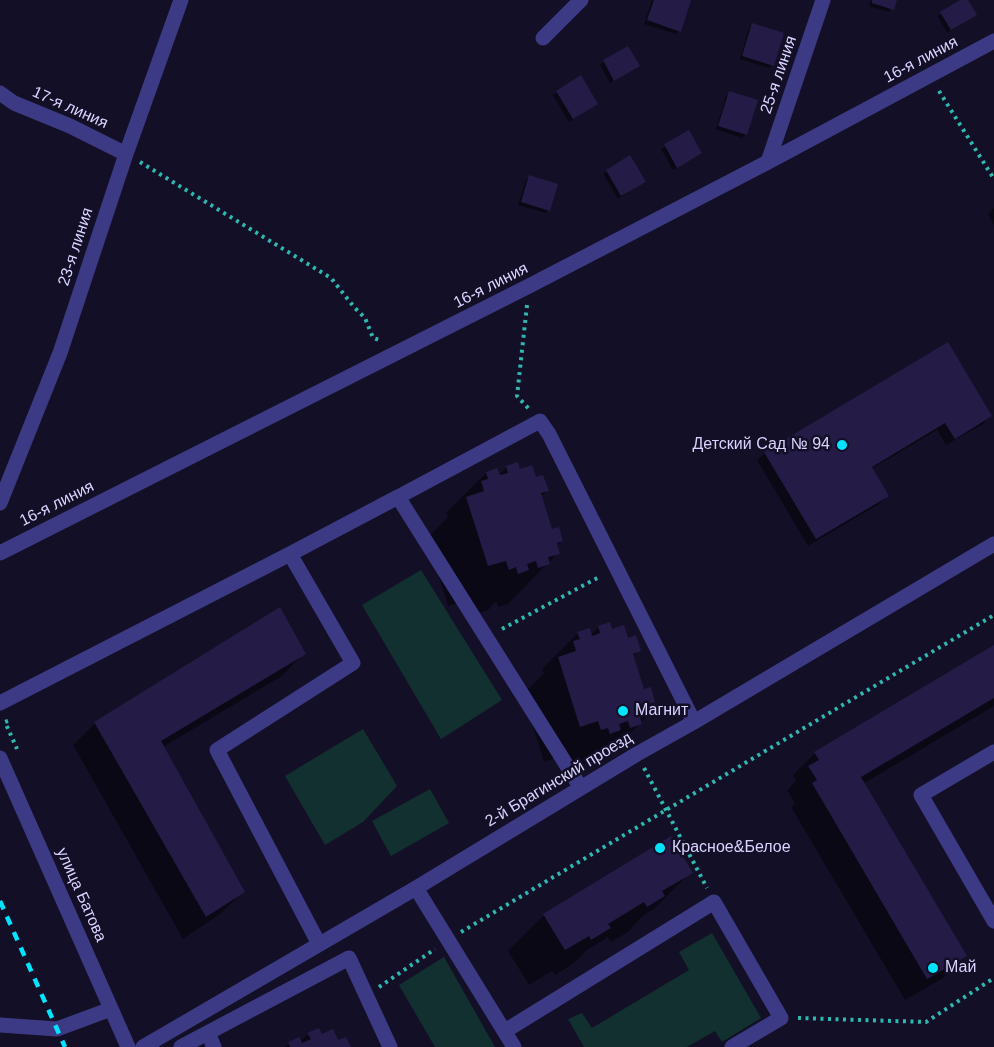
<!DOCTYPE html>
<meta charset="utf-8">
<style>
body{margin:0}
canvas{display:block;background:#130f26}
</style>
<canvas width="994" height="1047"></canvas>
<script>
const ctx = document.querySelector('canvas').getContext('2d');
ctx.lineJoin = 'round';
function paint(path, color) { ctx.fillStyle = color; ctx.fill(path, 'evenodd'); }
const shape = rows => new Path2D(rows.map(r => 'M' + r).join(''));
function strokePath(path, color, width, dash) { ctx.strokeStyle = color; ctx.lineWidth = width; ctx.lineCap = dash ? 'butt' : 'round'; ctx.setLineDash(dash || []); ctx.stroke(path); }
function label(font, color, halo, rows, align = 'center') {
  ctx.font = font + ' Arial,sans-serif'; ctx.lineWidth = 5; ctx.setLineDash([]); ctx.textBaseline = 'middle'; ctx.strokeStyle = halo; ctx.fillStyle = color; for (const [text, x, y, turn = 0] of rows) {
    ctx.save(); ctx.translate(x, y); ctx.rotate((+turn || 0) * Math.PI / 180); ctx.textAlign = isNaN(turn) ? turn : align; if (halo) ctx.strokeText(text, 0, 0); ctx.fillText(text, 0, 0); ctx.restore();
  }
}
const green = shape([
 [421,570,502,700,441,739,362,605],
 [363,729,397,786,363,822,325,845,285,776],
 [430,789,449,823,391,856,372,821],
 [712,933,761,1018,722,1042,715,1031,687,1047,584,1047,568,1019,582,1013,592,1028,689,970,679,952],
 [444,957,495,1047,435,1047,399,985]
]);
const shadow = shape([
 [652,0,690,0,679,31,676,34,644,24],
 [871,0,896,0,889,12,869,6],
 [963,0,967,0,975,15,947,33,937,16],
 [753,25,772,65,769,68,740,59,749,28],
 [604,61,638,66,610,83,600,65],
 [557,92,596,104,569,122,553,95],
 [730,93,746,134,742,138,716,129,726,96],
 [689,132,700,153,673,170,661,149],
 [607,171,644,182,618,199,603,174],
 [529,177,549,210,545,213,518,205,526,180],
 [994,208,994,225,988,214],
 [947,344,990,416,983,424,946,445,937,430,871,469,887,496,879,504,808,546,757,460,765,453],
 [507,467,519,471,535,479,547,491,540,497,551,530,562,541,556,547,558,553,508,604,498,607,496,601,488,610,478,613,466,600,448,606,427,538,448,517,446,513,486,473,498,476],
 [599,627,627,639,639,651,632,657,643,691,654,701,648,707,650,713,604,760,594,763,592,757,583,766,574,769,562,756,544,762,523,694,544,673,542,669,578,633,590,636],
 [994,647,994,706,863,784,965,956,943,978,905,1000,791,807,795,803,787,790,796,781,793,775,815,753],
 [304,653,282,676,163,747,243,892,220,914,183,939,73,745,95,723],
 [691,872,655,908,644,915,628,932,611,942,608,937,587,950,573,964,555,975,552,971,529,985,508,951,544,915],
 [308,1034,321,1036,349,1047,285,1047,289,1043,300,1042]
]);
const building = shape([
 [654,0,691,0,681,32,647,20],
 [872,0,897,0,894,10,872,3],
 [960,0,968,0,977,15,951,30,940,12],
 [752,23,784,33,774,66,742,56],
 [628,46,640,66,614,81,603,60],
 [581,75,598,104,573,119,556,91],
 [729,91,758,100,747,135,718,126],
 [689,130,702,153,677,168,664,144],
 [630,155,646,182,621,196,606,170],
 [529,175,558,184,550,211,521,202],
 [948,342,992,416,955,439,945,423,872,467,889,496,816,539,764,452],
 [518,462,520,469,532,465,536,477,543,475,549,491,541,493,552,529,559,527,563,541,557,543,560,554,548,557,550,564,538,568,536,561,527,564,529,570,518,574,516,567,509,570,506,561,488,566,466,497,484,491,481,481,488,479,486,472,497,468,500,475,508,473,506,466],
 [280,607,306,654,161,741,245,892,206,917,94,722],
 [610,622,612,629,624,625,628,638,636,635,641,651,633,654,644,689,651,687,655,702,649,704,652,714,640,717,642,724,630,728,628,721,619,724,621,730,610,734,608,728,601,730,598,721,580,727,558,657,576,651,573,641,580,639,577,632,590,628,592,636,600,633,598,626],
 [994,645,994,698,861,777,967,956,927,979,812,783,817,780,808,766,819,760,814,752],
 [671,836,693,873,662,891,665,896,647,907,644,902,608,924,611,928,591,940,589,936,565,950,543,914],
 [319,1028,322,1034,333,1029,338,1040,346,1037,351,1047,290,1047,288,1042,299,1037,302,1043,311,1039,307,1033]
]);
const path = shape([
 [939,91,994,179],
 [140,162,331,278,354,307,365,318,373,338,382,341],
 [527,305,517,396,529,409],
 [502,629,601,576],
 [8,721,5,722,17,749],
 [644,768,707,888],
 [461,932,994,615],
 [379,987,435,949],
 [798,1018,926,1022,994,978]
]);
const minor = shape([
 [543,38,581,0],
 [0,93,14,103,70,126,126,154],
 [768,162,823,0],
 [398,497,540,421,549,434,694,722],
 [0,503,60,353,126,154,181,0],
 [0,553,529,286,768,162,994,41],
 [290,554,353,663,217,750,319,944],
 [0,703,290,554,398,497,581,788],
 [994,752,921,795,994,921],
 [0,758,128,1047],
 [416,888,514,1047],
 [0,1025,57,1029,111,1009],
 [505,1031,714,902,781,1018,732,1047],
 [208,1033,214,1047],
 [143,1047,416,888,637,754,694,722,994,544],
 [181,1047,349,958,390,1047]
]);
const rail = shape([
 [0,901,65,1047]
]);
const markers = [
 [842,445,6,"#00e5ff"],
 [623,711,6,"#00e5ff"],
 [660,848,6,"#00e5ff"],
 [933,968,6,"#00e5ff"]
];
const streetNames = [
 ["16-я линия",921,60,-28],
 ["25-я линия",779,75,-71],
 ["17-я линия",70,108,24],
 ["23-я линия",76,247,-72],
 ["16-я линия",491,286,-27],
 ["16-я линия",57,504,-27],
 ["2-й Брагинский проезд",559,780,-31],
 ["улица Батова",81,895,66]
];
const poiNames = [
 ["Детский Сад № 94",830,445,"right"],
 ["Магнит",635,711],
 ["Красное&Белое",672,848],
 ["Май",945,968]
];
paint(green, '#12302f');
paint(shadow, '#0007');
paint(building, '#241b47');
strokePath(path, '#2fb8b0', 4, [3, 4.5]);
strokePath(minor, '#3d3a85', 15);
strokePath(rail, '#00e5ff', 4.5, [9, 8]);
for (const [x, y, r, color] of markers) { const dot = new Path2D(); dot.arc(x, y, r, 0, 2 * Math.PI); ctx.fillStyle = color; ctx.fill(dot); strokePath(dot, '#130f26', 2); }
label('16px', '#d9d4ff', '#130f26', streetNames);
label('16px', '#d9d4ff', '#130f26', poiNames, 'left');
</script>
